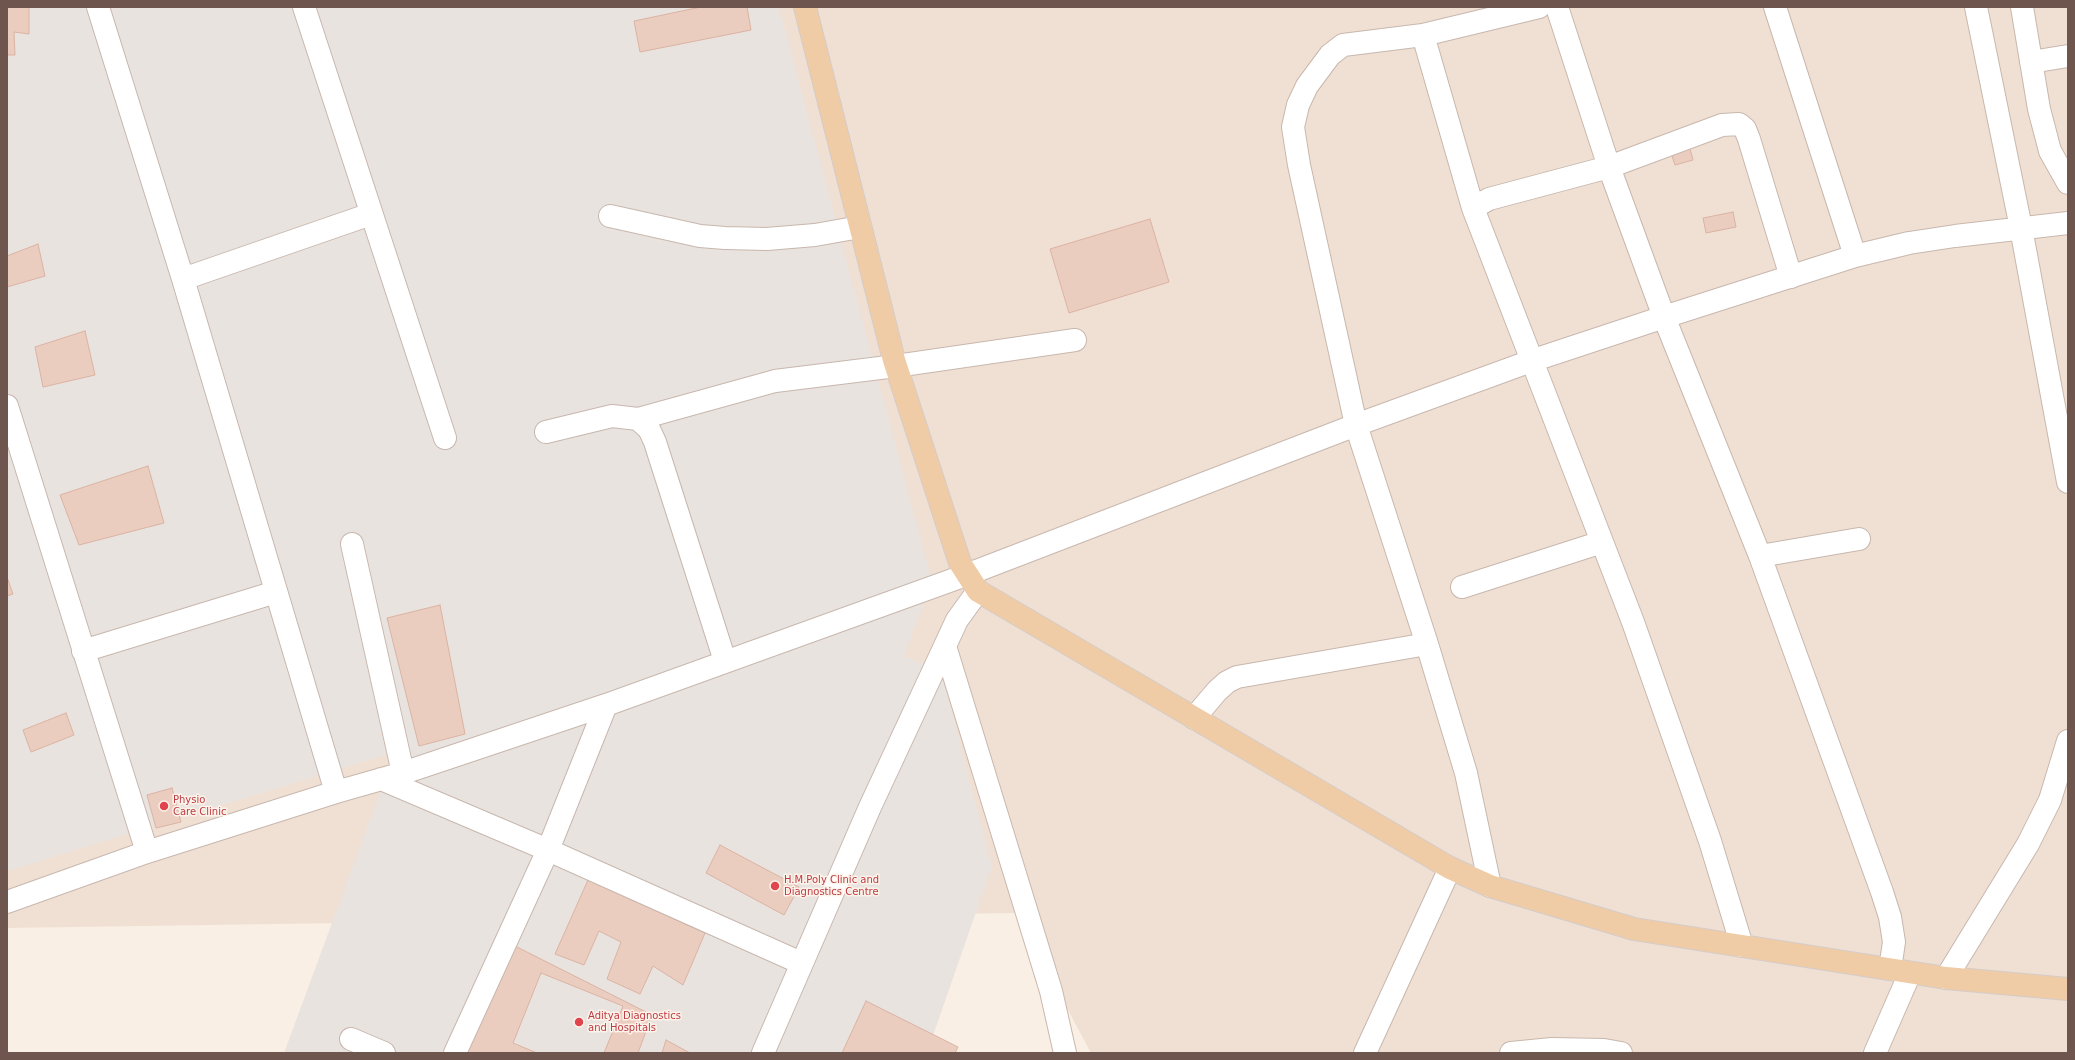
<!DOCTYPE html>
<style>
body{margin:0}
#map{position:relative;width:2075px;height:1060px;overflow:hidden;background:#f9efe5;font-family:"DejaVu Sans",sans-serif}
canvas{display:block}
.frame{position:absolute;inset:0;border:8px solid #6e564e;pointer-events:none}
</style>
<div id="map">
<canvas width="2075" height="1060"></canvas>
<div class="frame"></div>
</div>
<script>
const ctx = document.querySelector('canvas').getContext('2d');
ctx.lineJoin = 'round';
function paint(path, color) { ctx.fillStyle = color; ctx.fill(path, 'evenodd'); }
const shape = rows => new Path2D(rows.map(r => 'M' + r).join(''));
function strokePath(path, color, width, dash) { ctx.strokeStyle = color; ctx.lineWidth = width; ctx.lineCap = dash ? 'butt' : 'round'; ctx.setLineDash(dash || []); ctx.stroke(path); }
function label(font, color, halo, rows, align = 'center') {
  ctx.font = font + ' "DejaVu Sans",sans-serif'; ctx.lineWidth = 3; ctx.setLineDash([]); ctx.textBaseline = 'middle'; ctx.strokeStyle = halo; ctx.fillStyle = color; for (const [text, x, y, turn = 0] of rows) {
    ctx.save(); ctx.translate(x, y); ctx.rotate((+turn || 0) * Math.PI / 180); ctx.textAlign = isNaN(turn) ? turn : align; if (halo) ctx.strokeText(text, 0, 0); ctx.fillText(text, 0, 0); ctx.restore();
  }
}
const residential = shape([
 [7,7,2068,7,2068,1053,1091,1053,1016,913,7,928]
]);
const industrial = shape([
 [7,7,779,7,932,582,904,656,941,671,992,866,927,1053,284,1053,395,752,7,871]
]);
const building = shape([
 [7,7,29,7,29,34,14,32,15,55,7,55,7,7],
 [701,7,747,7,751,30,640,52,634,21,701,7],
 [1689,145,1693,160,1675,165,1670,150,1689,145],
 [1733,212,1736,227,1706,233,1703,218,1733,212],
 [1150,219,1169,282,1069,313,1050,249,1150,219],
 [38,244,45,276,7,287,7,256,38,244],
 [85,331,95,375,43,387,35,347,85,331],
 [148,466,164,523,79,545,60,495,148,466],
 [7,577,13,594,7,596,7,577],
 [440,605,465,734,419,746,387,618,440,605],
 [66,713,74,735,31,752,23,730,66,713],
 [172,788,181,822,156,828,147,795,172,788],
 [720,845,799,887,784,915,706,873,720,845],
 [588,880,705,933,683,985,653,966,640,994,607,979,621,942,599,931,584,965,555,954,588,880],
 [509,943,652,1015,638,1053,466,1053,509,943],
 [541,973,623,1006,604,1053,537,1053,513,1043,541,973],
 [866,1001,958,1047,955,1053,842,1053,866,1001],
 [666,1040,690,1053,662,1053,666,1040]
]);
const minor = shape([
 [98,7,183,279,336,792],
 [304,7,445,438],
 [1557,7,1609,167,1664,317,1760,556,1882,892,1890,917,1894,942,1890,969],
 [1775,7,1855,256],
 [1976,7,2021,228,2068,482],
 [2022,7,2039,109,2050,151,2068,183],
 [1423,35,1473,208,1633,622,1710,841,1742,946],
 [2031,62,2068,56],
 [1473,208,1489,199,1609,167,1722,125,1739,124,1745,129,1749,139,1791,277],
 [610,216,700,236,725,238,767,239,815,235,860,227],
 [183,279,371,214],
 [7,406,147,852],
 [638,419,775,381,896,366,1075,340],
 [546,432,612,416,638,419,649,429,655,442,725,661],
 [352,544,403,773],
 [1760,556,1859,539],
 [1462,587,1602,542],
 [945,646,1051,991,1065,1053],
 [83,651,276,592],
 [1194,718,1217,691,1227,682,1237,677,1427,644],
 [381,779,548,850,801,963],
 [1490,886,1466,773,1427,644,1356,425,1299,165,1293,127,1298,105,1307,86,1330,55,1343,45,1423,35,1539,7],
 [7,902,147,852,336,792,403,773,606,705,966,575,1356,425,1531,361,1664,317,1855,256,1909,243,1955,236,2068,223],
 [1946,978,2028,844,2050,800,2068,741],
 [351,1039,384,1053],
 [455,1053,548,850,606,705],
 [763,1053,870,807,957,620,978,591],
 [1365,1053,1450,868],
 [1511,1053,1552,1049,1604,1050,1621,1053],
 [1875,1053,1910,973]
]);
const major = shape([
 [805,7,894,360,960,563,978,591,1450,868,1490,886,1634,929,1946,978,2068,989]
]);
const markers = [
 [164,806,5,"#e0444e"],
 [775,886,5,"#e0444e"],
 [579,1022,5,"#e0444e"]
];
const healthNames = [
 ["Physio",173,800],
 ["Care Clinic",173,812],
 ["H.M.Poly Clinic and",784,880],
 ["Diagnostics Centre",784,892],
 ["Aditya Diagnostics",588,1016],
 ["and Hospitals",588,1028]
];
paint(residential, '#f0e0d4');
paint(industrial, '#e9e3df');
paint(building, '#ebcdc0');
strokePath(building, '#dbb3a3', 1);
strokePath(minor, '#c8b7ad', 24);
strokePath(major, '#d4ccca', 24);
strokePath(minor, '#fff', 22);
strokePath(major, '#efcca6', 22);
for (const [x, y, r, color] of markers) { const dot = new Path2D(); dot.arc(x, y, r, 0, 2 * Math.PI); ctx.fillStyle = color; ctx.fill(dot); strokePath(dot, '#fcf4eb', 1.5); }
label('10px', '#be3a42', '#fcf4eb', healthNames, 'left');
</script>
